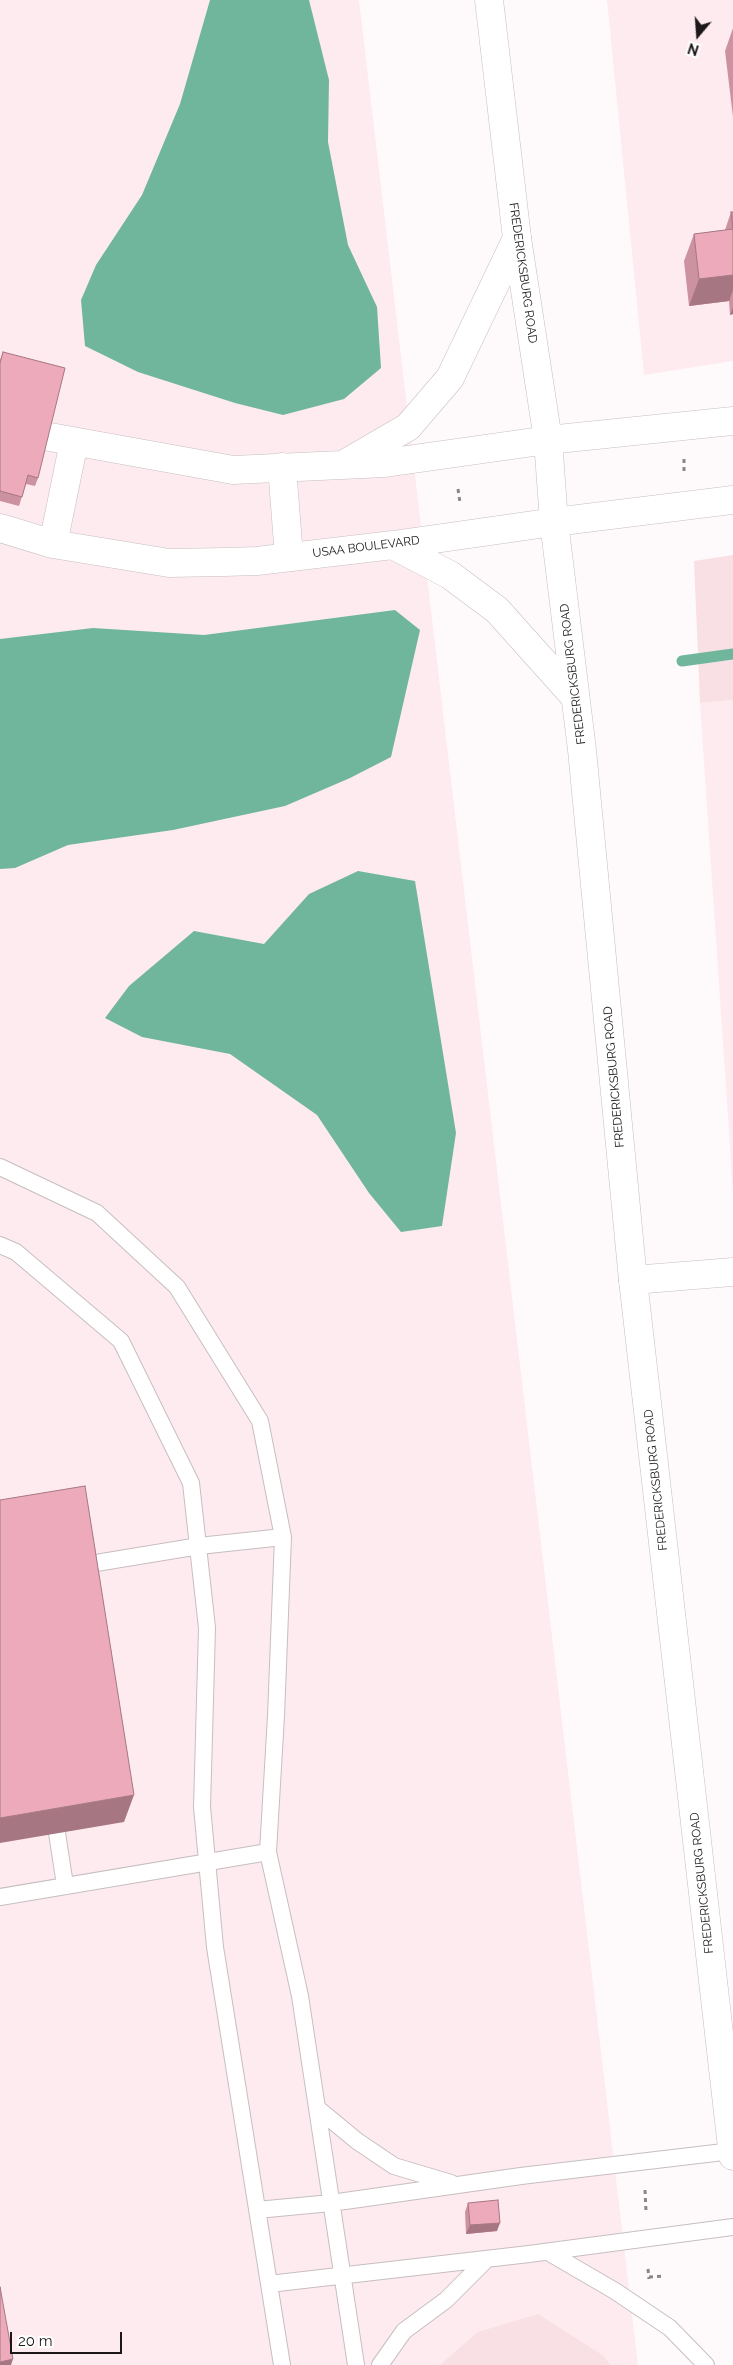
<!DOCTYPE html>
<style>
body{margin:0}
#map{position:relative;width:733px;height:2365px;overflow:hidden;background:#fefafb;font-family:Raleway,sans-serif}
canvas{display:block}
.north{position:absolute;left:673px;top:10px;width:50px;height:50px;-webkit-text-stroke:4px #fff;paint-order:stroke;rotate:198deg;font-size:14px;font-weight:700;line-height:20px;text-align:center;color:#1c1819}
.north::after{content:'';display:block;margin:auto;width:18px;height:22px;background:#1c1819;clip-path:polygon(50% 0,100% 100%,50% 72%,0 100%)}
.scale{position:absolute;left:10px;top:2332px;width:112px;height:22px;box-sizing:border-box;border:2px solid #1c1819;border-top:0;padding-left:6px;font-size:15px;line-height:18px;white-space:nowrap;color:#1c1819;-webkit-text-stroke:4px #fff;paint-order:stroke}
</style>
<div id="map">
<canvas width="733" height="2365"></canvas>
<div class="north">N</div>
<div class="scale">20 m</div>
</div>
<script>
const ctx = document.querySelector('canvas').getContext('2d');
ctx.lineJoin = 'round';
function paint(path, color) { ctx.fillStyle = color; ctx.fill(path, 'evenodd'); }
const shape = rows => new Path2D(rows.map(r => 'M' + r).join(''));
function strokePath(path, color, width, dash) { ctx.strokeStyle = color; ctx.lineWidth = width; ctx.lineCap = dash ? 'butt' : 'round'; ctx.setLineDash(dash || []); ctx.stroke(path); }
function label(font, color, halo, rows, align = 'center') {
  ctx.font = font + ' Raleway,sans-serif'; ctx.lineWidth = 4; ctx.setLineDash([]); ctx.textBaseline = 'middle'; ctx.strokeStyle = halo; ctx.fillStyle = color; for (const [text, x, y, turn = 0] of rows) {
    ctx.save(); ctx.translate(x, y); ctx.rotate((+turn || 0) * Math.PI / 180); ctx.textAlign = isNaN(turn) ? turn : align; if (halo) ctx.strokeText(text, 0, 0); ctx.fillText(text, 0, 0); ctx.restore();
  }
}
const built = shape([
 [0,0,359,0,638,2365,0,2365],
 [607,0,733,0,733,361,644,375],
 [733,700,733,1192,700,703]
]);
const green = shape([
 [733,555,733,700,700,703,694,561],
 [538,2314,604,2356,610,2365,440,2365,478,2332]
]);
const water = shape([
 [210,0,309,0,329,80,328,142,348,245,377,307,381,368,344,399,283,415,235,403,138,372,85,346,81,300,96,265,142,195,180,104],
 [395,610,420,630,391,757,350,778,285,806,173,830,68,845,15,868,0,869,0,639,93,628,204,635],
 [358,871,415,881,456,1133,442,1226,401,1232,369,1193,317,1115,230,1054,142,1037,105,1018,129,986,194,931,264,944,309,894]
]);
const stream = shape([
 [682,661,733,654]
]);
const path = shape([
 [684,459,684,473],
 [458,489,460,503],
 [645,2190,646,2211],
 [648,2269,649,2279],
 [649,2277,665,2276]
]);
const lane = shape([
 [0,1167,97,1213,177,1287,260,1421,283,1537,276,1716,268,1852,300,1996,356,2365],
 [0,1245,16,1252,121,1341,191,1483,207,1628,202,1807,215,1947,282,2365],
 [84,1565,199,1546,283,1537],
 [57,1833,65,1885],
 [0,1897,268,1852],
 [317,2108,357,2141,394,2166,451,2183],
 [257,2210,331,2203,521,2176,732,2151],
 [548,2252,615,2291,670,2328,706,2365],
 [269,2284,529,2254,733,2227],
 [380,2365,404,2331,446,2300,487,2259]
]);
const street = shape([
 [50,437,233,470,385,463,548,440],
 [346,463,408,427,450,378,517,238],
 [282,467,289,557],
 [0,528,53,544,169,563,224,562,257,561,393,545,554,522],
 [53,544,74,442],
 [393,545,450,575,497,610,575,697],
 [633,1280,733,1272]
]);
const secondary = shape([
 [548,440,733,421],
 [554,522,733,500]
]);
const primary = shape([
 [489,0,517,238,548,440,554,522,582,750,633,1280,733,2156]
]);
const wall = shape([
 [733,28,733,117,725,51],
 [731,212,733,212,733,314,730,315,729,301,689,306,684,261,694,234,725,230],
 [3,352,38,478,35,486,26,484,19,506,0,501,0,360],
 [468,2203,497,2231,466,2234,465,2212]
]);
const shadedWall = shape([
 [733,275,733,290,729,301,689,306,699,279],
 [733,307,733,314,730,315],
 [134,1795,124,1822,0,1843,0,1818],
 [500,2223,497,2231,466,2234,470,2225],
 [13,2359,11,2365,0,2365,0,2362]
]);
const building = shape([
 [731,212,733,212,733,275,699,279,694,234,733,229,731,212],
 [3,352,65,368,38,478,28,475,22,497,0,491,0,363,3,352],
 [85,1486,134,1795,0,1818,0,1500,85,1486],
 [498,2200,500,2223,470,2225,468,2203,498,2200],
 [0,2287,13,2359,0,2362,0,2287]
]);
const streetNames = [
 ["FREDERICKSBURG ROAD",523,273,82],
 ["USAA BOULEVARD",366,547,-7],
 ["FREDERICKSBURG ROAD",573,674,-97],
 ["FREDERICKSBURG ROAD",614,1077,-95],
 ["FREDERICKSBURG ROAD",656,1480,-96],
 ["FREDERICKSBURG ROAD",702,1883,-96]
];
paint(built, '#feebf0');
paint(green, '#f8e0e5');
paint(water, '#70b69c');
strokePath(stream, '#70b69c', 11);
strokePath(lane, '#c7bec0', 18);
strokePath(street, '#c7bec0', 29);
strokePath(secondary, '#c7bec0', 29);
strokePath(primary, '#c7bec0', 29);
strokePath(path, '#8a8687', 3, [4, 4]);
strokePath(lane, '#fff', 16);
strokePath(street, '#fff', 28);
strokePath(secondary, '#fff', 28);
strokePath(primary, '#fff', 28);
paint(wall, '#cc92a1');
paint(shadedWall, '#a67783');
paint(building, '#edaabb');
strokePath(building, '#a67783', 1);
label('12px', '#1c1819', '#fff', streetNames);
</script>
